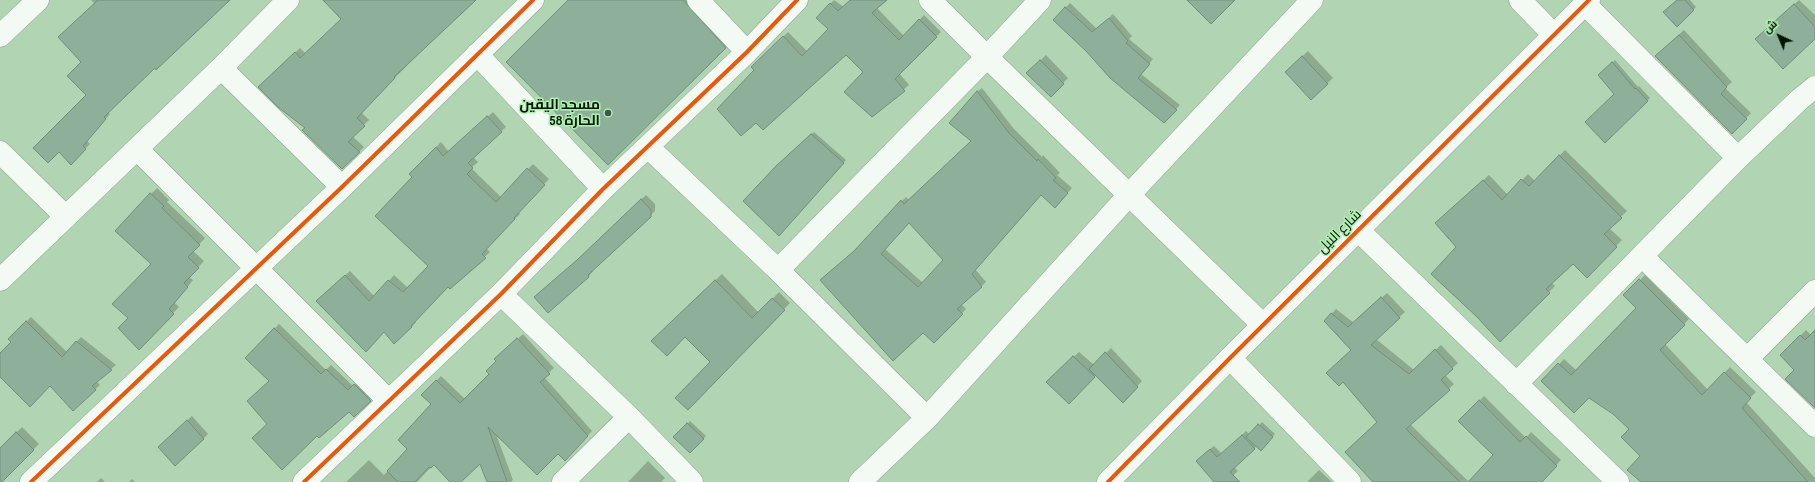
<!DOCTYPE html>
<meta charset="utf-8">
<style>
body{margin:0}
#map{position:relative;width:1815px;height:482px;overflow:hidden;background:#b1d4b2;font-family:"Sofia Sans Condensed",Cairo,sans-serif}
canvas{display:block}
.north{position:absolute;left:1759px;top:16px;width:40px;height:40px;-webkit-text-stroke:3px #afefb1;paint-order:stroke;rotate:316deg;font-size:11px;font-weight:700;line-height:16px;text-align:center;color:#011602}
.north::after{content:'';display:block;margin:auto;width:14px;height:18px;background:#011602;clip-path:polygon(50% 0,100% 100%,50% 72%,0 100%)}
</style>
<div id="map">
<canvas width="1815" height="482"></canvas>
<div class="north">ش</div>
</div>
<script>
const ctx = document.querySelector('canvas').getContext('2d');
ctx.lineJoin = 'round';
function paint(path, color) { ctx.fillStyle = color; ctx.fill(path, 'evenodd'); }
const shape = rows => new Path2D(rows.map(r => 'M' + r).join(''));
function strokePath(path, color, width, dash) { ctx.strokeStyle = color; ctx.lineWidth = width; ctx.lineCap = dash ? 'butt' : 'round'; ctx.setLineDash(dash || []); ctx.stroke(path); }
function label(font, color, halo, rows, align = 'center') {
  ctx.font = font + ' "Sofia Sans Condensed",Cairo,sans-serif'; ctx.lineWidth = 3; ctx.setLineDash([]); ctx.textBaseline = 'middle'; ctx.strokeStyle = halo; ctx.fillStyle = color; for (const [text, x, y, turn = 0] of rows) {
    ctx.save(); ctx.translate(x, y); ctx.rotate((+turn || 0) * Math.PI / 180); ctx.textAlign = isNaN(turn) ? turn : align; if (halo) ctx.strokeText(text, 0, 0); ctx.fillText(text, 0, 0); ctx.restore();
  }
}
const shadow = shape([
 [91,0,231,0,219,8,205,24,156,68,155,67,108,112,110,114,87,141,90,144,71,163,87,95,83,62,95,4],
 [347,0,472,0,361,112,369,120,352,136,364,147,342,168,264,82,300,48,306,54,343,19],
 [569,0,699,0,735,38,608,164],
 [834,0,844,7,851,0,885,0,877,8,904,36,924,15,941,32,899,73,909,85,872,116,865,72,846,54,755,69,752,67,788,32,808,52,830,29,818,17],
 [1678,0,1690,0,1696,7,1677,26],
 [1799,0,1815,15,1815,38,1762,34],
 [1070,3,1097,29,1113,14,1132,36,1129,39,1153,59,1141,74,1180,105,1164,121,1054,20],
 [1684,30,1732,82,1725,88,1751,113,1732,133,1661,51],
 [1308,51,1333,78,1311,99,1286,72],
 [1046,55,1068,78,1051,96,1028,73],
 [1615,60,1638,87,1639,86,1650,98,1605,141,1615,94,1599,75],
 [982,88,1014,129,1042,157,1043,155,1060,173,1057,175,1072,188,1060,202,1041,194,1015,222,1016,223,975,269,986,282,961,304,966,309,934,342,858,248,906,197,909,200,972,141,977,92],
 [909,222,945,260,923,283,885,249],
 [493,112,506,127,473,157,478,162,471,168,501,197,533,164,549,179,518,212,520,214,486,248,490,252,450,288,448,286,415,321,416,322,412,327,384,331,323,296,350,271,375,297,394,275,408,288,430,266,413,177,410,174,441,142,449,152],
 [814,132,846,160,779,234,780,163],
 [1565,150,1627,211,1609,228,1622,240,1587,277,1573,263,1551,282,1555,286,1500,341,1442,217,1489,175,1508,195,1528,174,1535,181],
 [157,188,169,200,167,202,205,238,193,251,204,261,189,277,193,280,175,303,179,307,139,348,129,318,153,264,151,194],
 [646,195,655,204,655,211,592,270,593,271,589,276,548,311,583,255],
 [722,274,759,313,779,292,790,303,688,408,711,362,686,336,653,341],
 [1645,275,1689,319,1665,344,1708,390,1730,367,1756,392,1746,402,1815,478,1815,482,1643,482,1641,456,1630,429,1614,414,1589,397,1543,381,1564,359,1577,371,1638,308,1625,295],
 [1387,293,1405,312,1376,339,1414,370,1441,345,1458,363,1445,375,1454,384,1410,424,1469,482,1494,455,1460,421,1484,396,1526,438,1531,432,1561,460,1541,482,1376,482,1378,422,1352,350,1325,321,1336,309,1354,323],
 [31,317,67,352,81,337,116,365,96,381,100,385,73,410,50,385,0,375,0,354,12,342,9,339],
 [279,324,326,370,331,365,353,386,359,380,375,395,354,415,349,410,269,423,270,381,246,358],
 [1806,330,1811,335,1815,332,1815,408,1796,370,1781,355],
 [523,334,554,368,544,377,592,431,565,459,558,453,496,434,513,480,511,482,488,482,481,462,459,482,451,482,434,464,417,482,346,482,369,460,384,475,409,449,433,404,423,395,441,376,466,400,490,374,500,355],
 [1111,348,1142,381,1123,401,1096,375,1069,403,1047,382,1079,352,1094,365],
 [192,416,208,434,203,439,164,442],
 [690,421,706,436,690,452,675,437],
 [1262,422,1275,434,1261,449,1257,446,1234,467,1238,471,1226,482,1216,482,1201,457,1214,446,1222,454,1246,431,1250,435],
 [22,427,39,444,4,478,0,474,0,449],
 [648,461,665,478,661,482,628,482],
 [1319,470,1332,482,1307,482],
 [101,478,105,482,97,482],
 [132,479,135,482,129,482]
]);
const building = shape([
 [98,0,230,0,156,70,155,68,104,117,106,119,83,146,86,149,71,165,59,152,48,163,33,148,86,95,67,76,81,62,58,37,98,0],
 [323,0,476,0,394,77,395,78,357,118,365,126,348,142,360,152,342,169,302,130,305,128,278,107,258,87,295,52,300,58,341,19,323,0],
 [568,0,683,0,726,48,608,165,506,62,568,0],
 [850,0,887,0,872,13,899,40,919,19,937,37,895,79,905,91,872,117,844,92,863,72,846,55,763,130,756,123,741,136,717,109,754,70,751,67,783,36,802,56,828,29,816,18,830,3,838,11,850,0],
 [1187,0,1235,0,1211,24,1187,0],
 [1677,0,1685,0,1694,10,1677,27,1663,12,1677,0],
 [1794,4,1815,27,1815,39,1783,69,1755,39,1794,4],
 [1065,7,1092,32,1109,18,1128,41,1126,43,1150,64,1138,78,1177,110,1164,123,1110,78,1086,51,1053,20,1065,7],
 [1679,35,1727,87,1721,94,1747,119,1732,134,1655,56,1679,35],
 [1302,56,1328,84,1311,100,1285,72,1302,56],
 [1040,60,1064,84,1051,97,1026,73,1040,60],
 [1612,62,1635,89,1636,88,1648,101,1605,143,1585,122,1614,94,1598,75,1612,62],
 [977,91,1009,133,1037,161,1038,159,1056,178,1053,180,1068,193,1055,208,1041,195,972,274,982,287,957,309,963,314,934,343,923,333,893,361,820,280,854,251,901,200,904,204,971,141,949,123,977,91],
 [909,223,943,260,918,287,881,254,909,223],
 [487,116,502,132,468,163,473,168,467,174,496,202,527,168,545,185,514,218,515,219,482,254,486,258,450,289,448,287,411,326,412,327,394,344,384,332,366,352,316,301,345,275,369,301,388,280,403,292,428,266,375,216,412,177,409,174,436,147,443,156,487,116],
 [811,134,844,163,779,236,743,201,776,166,811,134],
 [1559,155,1622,218,1604,234,1617,247,1587,278,1573,264,1546,289,1550,293,1500,342,1477,317,1431,274,1456,247,1435,223,1483,180,1502,200,1521,179,1529,186,1559,155],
 [150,193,164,206,162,208,200,245,188,257,199,268,184,283,188,287,169,309,174,314,139,350,118,328,128,318,112,304,151,264,115,231,150,193],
 [641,199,651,210,651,217,588,275,589,277,548,313,534,297,577,260,641,199],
 [1639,279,1685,325,1660,350,1702,395,1724,372,1751,398,1742,408,1808,482,1641,482,1627,470,1640,456,1621,437,1629,429,1613,414,1589,398,1574,413,1541,381,1558,363,1571,375,1636,308,1623,295,1639,279],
 [715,280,752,318,772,298,785,310,688,410,675,398,710,362,685,337,667,356,651,341,715,280],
 [1381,297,1400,318,1371,345,1409,374,1435,349,1453,369,1441,380,1450,390,1406,429,1460,482,1373,482,1345,452,1377,422,1343,382,1339,386,1326,373,1351,350,1324,321,1331,313,1348,327,1381,297],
 [26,321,62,357,76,341,112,370,92,386,96,390,73,411,50,386,30,407,0,377,0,353,11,342,8,339,26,321],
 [274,328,321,374,326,369,348,390,354,384,371,401,354,417,349,412,319,438,317,436,282,470,252,438,267,424,247,401,269,381,245,358,274,328],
 [1815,330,1815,408,1785,379,1794,370,1780,355,1800,335,1805,340,1815,330],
 [517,338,550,374,540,382,588,436,565,461,558,454,537,475,488,427,507,482,487,482,480,464,461,482,450,482,434,465,431,468,429,467,415,482,398,482,387,471,407,449,398,440,431,404,421,395,436,380,460,403,489,374,486,371,496,361,494,359,517,338],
 [1105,352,1138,387,1123,403,1089,369,1105,352],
 [1073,356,1095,377,1069,404,1046,382,1073,356],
 [1479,400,1520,442,1526,436,1557,466,1542,482,1468,482,1493,455,1458,421,1479,400],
 [187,420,204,439,175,466,158,447,187,420],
 [687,423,704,439,690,453,673,437,687,423],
 [1258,424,1273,437,1261,451,1246,437,1258,424],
 [16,432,34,450,2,482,0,482,0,448,16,432],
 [1242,435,1255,449,1230,472,1240,482,1214,482,1196,461,1210,449,1217,457,1242,435]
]);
const street = shape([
 [698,0,747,52],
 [930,0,987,57,1263,325],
 [1520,0,1554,35],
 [1585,4,1738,158],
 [0,36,38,0],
 [477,54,603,189],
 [221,68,342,187],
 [648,147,778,270,927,418],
 [137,149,388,400],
 [0,152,66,217],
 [1358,230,1618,482],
 [1642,256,1815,426],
 [778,270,987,57,1040,0],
 [0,280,221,68,288,0],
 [501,294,629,417,692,482],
 [1230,358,1350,482],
 [1747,359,1815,291],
 [1516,384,1738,158,1800,99,1815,87],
 [31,482,342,187,533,0],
 [304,482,501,294,603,189,747,52,797,0],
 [563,482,629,417],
 [860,482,927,418,1130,194,1312,0]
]);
const secondary = shape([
 [1108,482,1230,358,1589,0]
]);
const cycleway = shape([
 [31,482,342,187,533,0],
 [304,482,501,294,603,189,747,52,797,0],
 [1108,482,1230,358,1589,0]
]);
const markers = [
 [608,113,4,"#3f5840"]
];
const poiNames = [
 ["مسجد اليقين",600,105],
 ["الحارة 58",600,121]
];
const streetNames = [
 ["شارع النيل",1340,232,-45]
];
paint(shadow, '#0003');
paint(building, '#8eb09a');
strokePath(building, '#718f7a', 1);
strokePath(street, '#8ca78d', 23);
strokePath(secondary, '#8ca78d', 23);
strokePath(street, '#f3f9f3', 22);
strokePath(secondary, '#f3f9f3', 22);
strokePath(cycleway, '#e8590c', 4);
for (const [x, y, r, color] of markers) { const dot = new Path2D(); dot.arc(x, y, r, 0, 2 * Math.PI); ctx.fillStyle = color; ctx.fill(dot); strokePath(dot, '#afefb1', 1.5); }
label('bold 14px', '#011602', '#afefb1', poiNames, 'right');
label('14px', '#011602', '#afefb1', streetNames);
</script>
